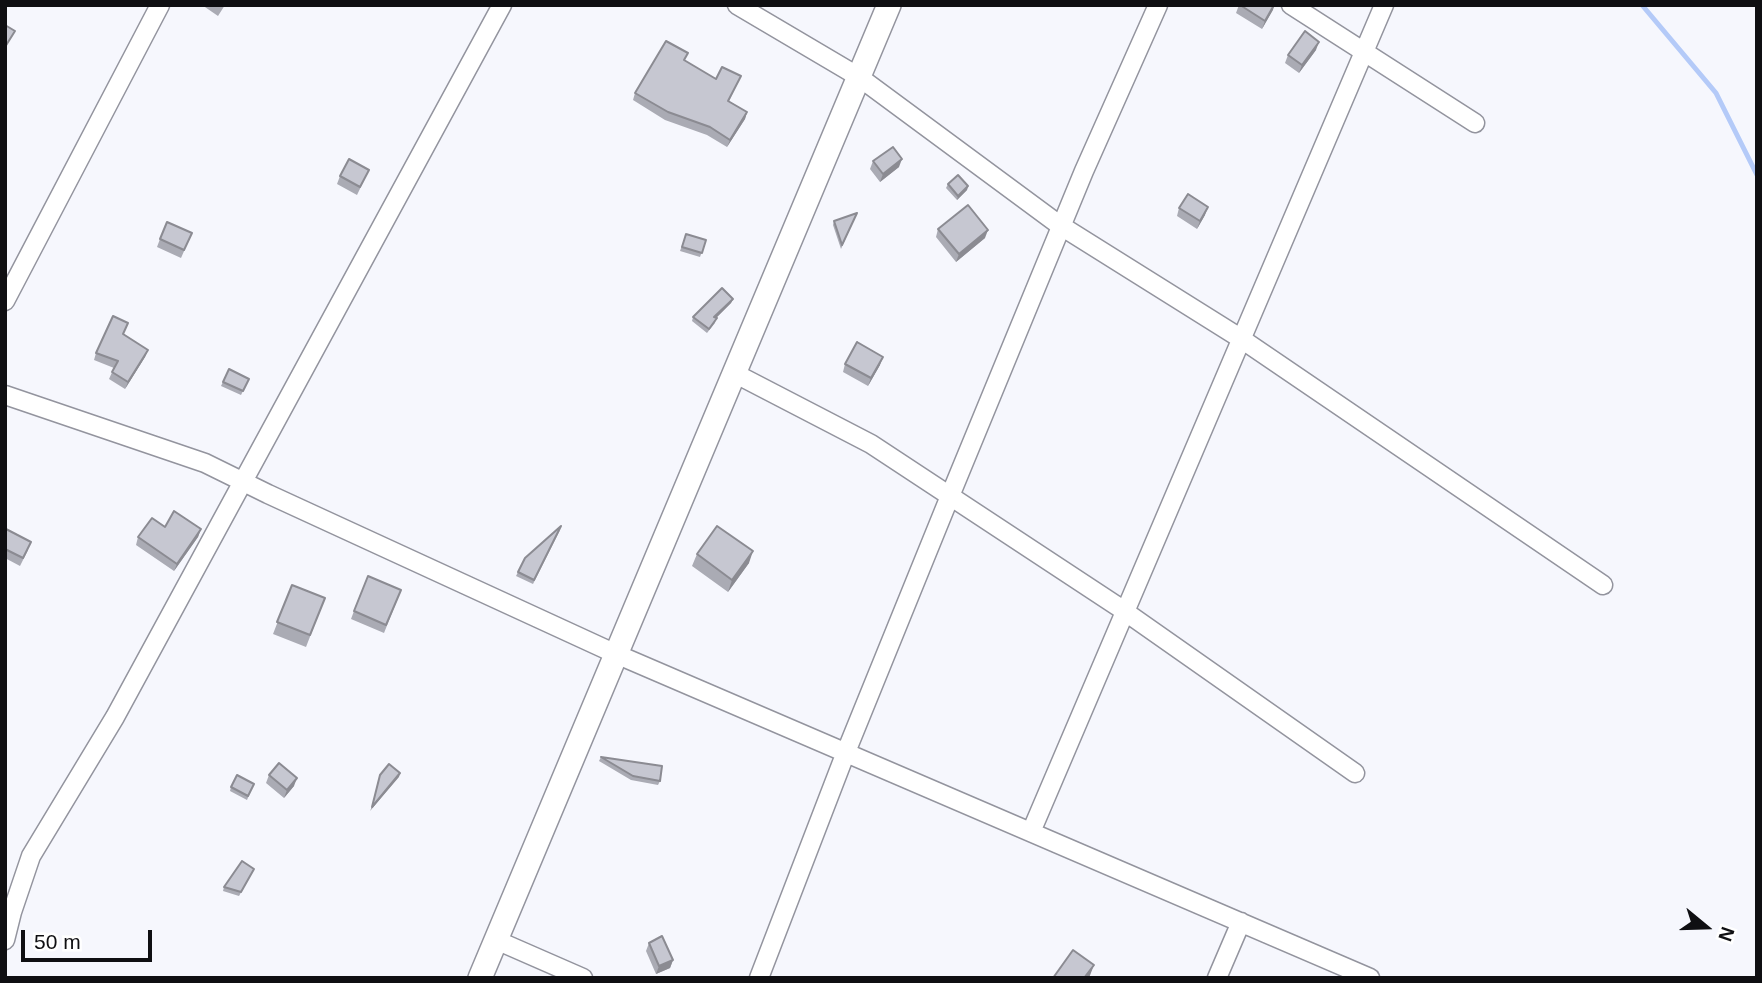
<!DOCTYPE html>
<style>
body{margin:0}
#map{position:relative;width:1762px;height:983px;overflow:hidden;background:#f6f7fd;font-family:Helvetica,sans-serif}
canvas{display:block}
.frame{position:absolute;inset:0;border:7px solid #0f0f12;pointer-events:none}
.north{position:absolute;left:1671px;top:892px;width:70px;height:70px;-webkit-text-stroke:5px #fff;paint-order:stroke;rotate:109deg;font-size:19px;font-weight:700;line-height:28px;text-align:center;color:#0f0f12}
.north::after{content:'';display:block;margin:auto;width:24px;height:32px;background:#0f0f12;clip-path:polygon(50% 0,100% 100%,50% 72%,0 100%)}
.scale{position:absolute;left:21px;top:930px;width:131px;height:32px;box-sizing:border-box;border:4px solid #0f0f12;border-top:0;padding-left:9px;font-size:21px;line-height:24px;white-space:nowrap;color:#0f0f12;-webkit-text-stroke:5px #fff;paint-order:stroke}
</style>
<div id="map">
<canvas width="1762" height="983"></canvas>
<div class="frame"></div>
<div class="north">N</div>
<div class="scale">50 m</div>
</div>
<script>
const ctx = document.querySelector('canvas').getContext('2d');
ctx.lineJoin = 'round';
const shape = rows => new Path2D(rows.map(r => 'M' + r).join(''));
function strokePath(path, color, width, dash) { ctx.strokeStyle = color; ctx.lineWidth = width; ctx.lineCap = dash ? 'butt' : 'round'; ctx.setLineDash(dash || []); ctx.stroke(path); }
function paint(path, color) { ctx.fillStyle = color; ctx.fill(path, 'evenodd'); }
const stream = shape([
 [1642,5,1716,93,1757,175]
]);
const minor = shape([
 [737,5,859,77,1058,224,1240,338,1603,585],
 [1291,5,1475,123],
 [5,301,160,5],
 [734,373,871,444,1117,606,1355,773],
 [5,395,205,463,268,494,616,654,1370,978],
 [1031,832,1384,5],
 [5,940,12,912,31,856,115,717,502,5],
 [496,940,583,978],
 [759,978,846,752,950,496,1084,171,1158,5],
 [1217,978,1241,922]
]);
const tertiary = shape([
 [480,978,889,5]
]);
const wall = shape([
 [202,5,225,5,218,16],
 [1239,5,1275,5,1262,29,1236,13],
 [1316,50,1299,73,1285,63,1288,55],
 [685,61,716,79,741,76,729,101,747,112,745,119,727,147,707,135,665,120,633,100,635,93],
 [873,161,899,167,880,182,870,169],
 [369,170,357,195,337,184,340,176],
 [948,184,968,186,967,190,957,200,946,188],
 [1179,208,1205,215,1197,229,1177,216],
 [857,213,841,249,833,225,834,221],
 [938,229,985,238,956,262,936,237],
 [192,233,181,258,157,247,160,239],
 [686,234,706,240,700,257,680,251],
 [733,299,731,303,716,318,715,323,707,333,692,321,693,317],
 [123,334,148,350,145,357,125,389,109,379,114,368,94,360,96,353],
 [845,364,880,365,868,386,843,372],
 [229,369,249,379,241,395,221,386],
 [165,527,201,529,198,537,174,571,136,545,138,537],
 [560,530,533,584,516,576,518,572],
 [5,532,28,550,20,566,5,558],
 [697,554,749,563,728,592,692,566],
 [292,585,325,598,306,647,273,634],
 [398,598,384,633,351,619,354,611],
 [601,757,660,781,658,785,631,780,599,761],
 [269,775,294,786,284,798,266,783],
 [231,787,252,788,247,800,230,791],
 [252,873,239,896,223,891,224,887],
 [649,943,673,960,670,968,656,974,646,951]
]);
const shadedWall = shape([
 [1274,5,1273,10,1262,29,1265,21],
 [1319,42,1316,50,1299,73,1302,65],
 [747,112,745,119,727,147,730,140],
 [902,159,899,167,880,182,883,174],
 [968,186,967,190,957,200,958,196],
 [1208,207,1205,215,1197,229,1200,221],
 [988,230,985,238,956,262,959,254],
 [733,299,731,303,713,321,714,317],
 [148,350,145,357,125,389,128,382],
 [883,357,880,365,868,386,871,378],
 [201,529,198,537,174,571,177,564],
 [753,551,749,563,728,592,732,580],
 [400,773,399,777,370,811,372,807],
 [297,778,294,786,284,798,287,790],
 [673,960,670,968,656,974,659,966],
 [1094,965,1089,978,1084,978]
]);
const building = shape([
 [1240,5,1274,5,1265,21,1240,5],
 [5,25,15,31,5,47,5,25],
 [1305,31,1319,42,1302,65,1288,55,1305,31],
 [666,41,688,53,684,60,716,79,722,67,741,76,728,101,747,112,730,140,710,127,668,112,635,93,666,41],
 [893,147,902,159,883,174,873,161,893,147],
 [349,159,369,170,360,187,340,176,349,159],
 [958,175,968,186,958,196,948,184,958,175],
 [1188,194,1208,207,1200,221,1179,208,1188,194],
 [968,205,988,230,959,254,938,229,968,205],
 [857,213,842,245,834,221,857,213],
 [167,222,192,233,184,250,160,239,167,222],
 [686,234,706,240,702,253,682,247,686,234],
 [722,288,733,299,714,317,717,318,709,329,693,317,722,288],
 [113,316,128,323,123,334,148,350,128,382,112,372,118,361,96,353,113,316],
 [857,342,883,357,871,378,845,364,857,342],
 [229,369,249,379,243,391,223,382,229,369],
 [174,511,201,529,177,564,138,537,152,518,165,527,174,511],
 [561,526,534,580,518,572,525,558,561,526],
 [717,526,753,551,732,580,697,554,717,526],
 [6,529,31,542,23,558,5,549,5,532,6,529],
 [368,576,401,590,386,625,354,611,368,576],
 [292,585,325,598,310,635,277,622,292,585],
 [601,757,662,766,660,781,633,776,601,757],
 [279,763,297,778,287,790,269,775,279,763],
 [389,764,400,773,372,807,380,775,389,764],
 [237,775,254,784,248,796,231,787,237,775],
 [242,861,254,869,241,892,224,887,242,861],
 [662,936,673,960,659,966,649,943,662,936],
 [1073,950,1094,965,1084,978,1053,978,1073,950]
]);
strokePath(stream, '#b4caf8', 5);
strokePath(minor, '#93949e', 21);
strokePath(tertiary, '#93949e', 26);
strokePath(minor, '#fff', 18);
strokePath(tertiary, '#fff', 23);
paint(wall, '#aaabb4');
paint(shadedWall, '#8b8b92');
paint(building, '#c6c7d1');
strokePath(building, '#8b8b92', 2);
</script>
